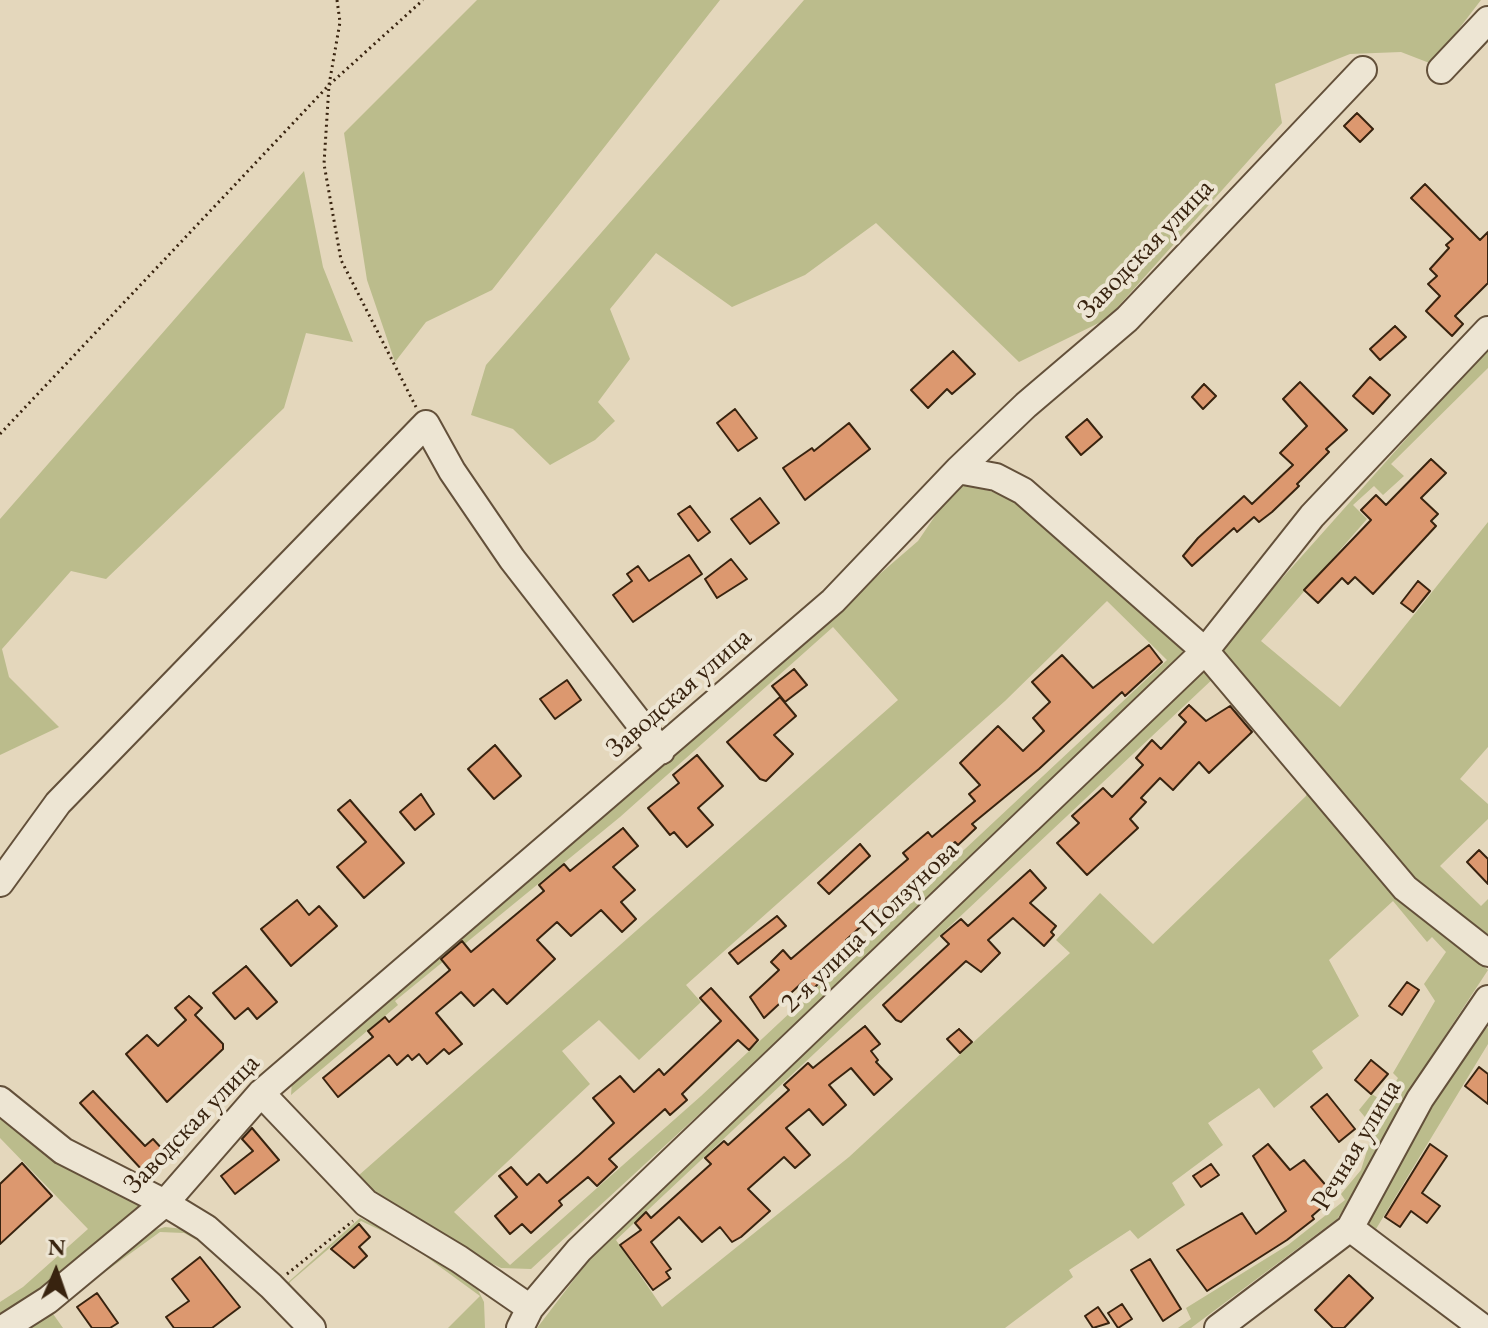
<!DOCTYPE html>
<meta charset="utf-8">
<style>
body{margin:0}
#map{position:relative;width:1488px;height:1328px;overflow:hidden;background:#e4d7bc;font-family:"EB Garamond",serif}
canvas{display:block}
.north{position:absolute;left:16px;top:1232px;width:80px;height:80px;-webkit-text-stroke:6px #ede5d3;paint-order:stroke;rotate:2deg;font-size:22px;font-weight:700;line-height:32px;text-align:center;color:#38230f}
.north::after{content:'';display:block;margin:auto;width:28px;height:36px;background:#38230f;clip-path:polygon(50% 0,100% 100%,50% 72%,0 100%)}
</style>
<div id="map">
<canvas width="1488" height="1328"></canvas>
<div class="north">N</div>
</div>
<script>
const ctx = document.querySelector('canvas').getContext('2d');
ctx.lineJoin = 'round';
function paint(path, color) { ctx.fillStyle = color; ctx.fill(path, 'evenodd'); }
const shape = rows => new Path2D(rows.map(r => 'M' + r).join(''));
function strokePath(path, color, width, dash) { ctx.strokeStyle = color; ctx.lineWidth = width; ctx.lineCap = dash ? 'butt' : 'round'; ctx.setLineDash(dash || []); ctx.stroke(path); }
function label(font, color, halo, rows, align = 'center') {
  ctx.font = font + ' "EB Garamond",serif'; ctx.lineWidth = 8; ctx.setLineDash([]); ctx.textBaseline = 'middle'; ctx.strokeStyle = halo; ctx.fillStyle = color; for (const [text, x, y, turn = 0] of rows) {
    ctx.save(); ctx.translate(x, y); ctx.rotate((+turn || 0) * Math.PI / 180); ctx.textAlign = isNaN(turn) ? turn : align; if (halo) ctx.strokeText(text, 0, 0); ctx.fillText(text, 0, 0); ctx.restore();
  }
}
const green = shape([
 [477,0,720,0,492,290,426,322,395,362,367,280,344,133],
 [804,0,1481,0,1432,64,1401,52,1350,54,1275,84,1282,123,1107,319,1019,362,876,223,805,275,732,307,656,253,610,309,630,359,598,402,615,421,595,440,550,465,513,429,471,415,486,365],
 [304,171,323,267,353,342,306,333,284,408,106,579,71,571,2,649,9,677,59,727,0,755,0,519],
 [1488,347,1488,368,1391,464,1404,476,1383,495,1374,486,1353,505,1367,519,1261,641,1340,707,1488,522,1488,747,1460,779,1488,804,1488,819,1440,866,1481,906,1488,899,1488,940,1402,877,1220,648],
 [968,485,1014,498,1182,645,1183,656,821,1002,531,1269,501,1268,457,1247,350,1183,898,700,833,627,620,817,395,1001,398,1005,291,1095,292,1081,918,541,950,494,956,488],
 [1107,601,1167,660,701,1096,510,1265,454,1212,590,1084,562,1051,599,1020,639,1060,701,1002,686,985,1005,701],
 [1209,665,1217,675,616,1240,662,1307,849,1157,1070,953,1056,940,1100,893,1153,944,1306,796,1308,787,1404,896,1488,970,1431,1057,1369,1172,1337,1219,1191,1328,1178,1328,1191,1319,1186,1308,1288,1245,1345,1200,1341,1194,1361,1170,1374,1128,1359,1110,1372,1094,1384,1102,1398,1078,1393,1073,1435,1001,1424,984,1446,952,1432,937,1427,942,1393,901,1329,960,1359,1016,1312,1051,1323,1068,1274,1108,1259,1088,1208,1123,1223,1145,1172,1183,1185,1205,1138,1239,1130,1230,1069,1270,1073,1277,1005,1328,537,1328,621,1218],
 [1488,1027,1488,1044,1376,1229,1365,1221,1471,1042],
 [0,1104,146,1201,50,1288,0,1322,0,1302,23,1287,88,1229,0,1138],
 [360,1218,408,1241,478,1290,484,1302,485,1328,448,1328,480,1296,406,1242,361,1221,290,1282,289,1287,325,1328,322,1328,285,1285],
 [165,1227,184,1229,209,1247,184,1233,160,1232,51,1311,63,1328,17,1328,145,1233]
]);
const building = shape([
 [1357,113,1373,129,1360,142,1344,126,1357,113],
 [1425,184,1480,240,1488,232,1488,283,1455,316,1463,324,1452,336,1426,311,1440,296,1428,284,1437,276,1430,269,1449,248,1446,245,1453,239,1411,198,1425,184],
 [1395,326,1406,337,1380,360,1370,349,1395,326],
 [953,351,975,374,952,394,947,389,928,408,911,390,953,351],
 [1370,377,1390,395,1373,414,1353,396,1370,377],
 [1300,382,1347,430,1326,449,1329,452,1297,484,1299,486,1272,512,1259,522,1254,517,1237,532,1234,528,1192,566,1183,556,1198,538,1244,496,1252,504,1293,465,1280,453,1307,426,1283,399,1300,382],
 [1204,384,1216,396,1203,409,1192,397,1204,384],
 [735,409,757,438,738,451,717,423,735,409],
 [1087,419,1102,437,1081,455,1066,437,1087,419],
 [849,423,870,449,805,500,783,468,812,448,814,451,849,423],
 [1431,459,1446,473,1421,498,1438,514,1431,521,1436,526,1373,594,1355,577,1348,584,1342,578,1318,603,1304,590,1371,520,1361,510,1376,495,1386,505,1431,459],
 [760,498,779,523,750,544,731,519,760,498],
 [690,506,710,532,698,541,678,514,690,506],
 [689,555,702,574,633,622,613,595,632,581,627,574,638,566,649,581,689,555],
 [731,559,747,579,717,598,705,579,731,559],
 [1418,581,1430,591,1413,612,1401,603,1418,581],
 [1149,645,1162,662,1125,696,1122,692,1039,769,972,824,976,828,958,845,955,842,913,877,922,888,908,898,901,890,846,940,854,949,814,988,805,980,764,1018,750,997,779,970,771,962,783,950,791,959,908,859,903,853,928,832,932,837,975,801,969,794,980,785,960,763,998,726,1023,751,1044,731,1033,718,1050,702,1032,682,1062,655,1093,688,1149,645],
 [794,669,807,685,785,702,772,686,794,669],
 [567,680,581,700,555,719,540,699,567,680],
 [780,697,796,716,774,735,793,754,766,781,760,779,727,742,780,697],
 [1189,705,1206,721,1230,706,1252,732,1209,773,1199,762,1173,790,1160,778,1141,798,1146,802,1130,819,1138,828,1087,875,1057,843,1079,823,1072,816,1103,788,1112,797,1143,765,1136,758,1152,740,1161,749,1186,722,1179,715,1189,705],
 [495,745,521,776,494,799,468,769,495,745],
 [697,755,723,786,698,808,713,825,687,847,674,832,670,835,648,808,679,783,673,775,697,755],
 [421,794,434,814,415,830,400,812,421,794],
 [350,800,404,863,364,898,337,867,366,842,338,810,350,800],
 [623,828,638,846,613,867,635,890,621,902,636,919,622,932,601,910,571,936,557,922,537,940,555,959,507,1004,493,989,474,1006,461,992,436,1013,462,1044,449,1054,444,1049,427,1064,419,1054,412,1060,408,1055,397,1065,389,1055,338,1097,323,1078,373,1037,368,1031,385,1017,389,1022,450,970,441,959,462,941,471,952,544,891,539,885,564,864,570,871,623,828],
 [860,844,870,856,829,894,818,883,860,844],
 [1479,850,1488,859,1488,884,1467,862,1479,850],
 [1030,870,1046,888,1030,903,1056,926,1051,932,1054,935,1044,946,1013,918,988,940,1000,953,981,972,966,961,901,1022,896,1020,883,1005,949,944,941,936,961,919,968,926,1030,870],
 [297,900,309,915,319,906,337,926,291,966,261,929,297,900],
 [777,916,786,926,738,964,729,953,777,916],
 [246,966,277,1002,257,1019,248,1008,235,1019,213,993,246,966],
 [1407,982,1419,990,1402,1015,1389,1006,1407,982],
 [711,988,758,1040,749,1050,738,1040,682,1094,687,1100,670,1115,665,1109,609,1159,617,1167,597,1186,588,1177,559,1201,562,1205,531,1233,522,1224,510,1234,495,1216,517,1197,499,1176,511,1167,527,1185,539,1174,547,1183,579,1155,614,1123,593,1098,620,1076,634,1092,659,1069,664,1075,721,1021,700,998,711,988],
 [189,996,202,1008,195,1015,223,1044,223,1049,167,1102,126,1054,147,1035,158,1046,186,1020,175,1008,189,996],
 [865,1026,880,1044,871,1051,878,1060,876,1062,892,1079,874,1095,851,1068,829,1085,846,1105,823,1125,809,1109,786,1128,810,1155,795,1168,784,1157,748,1189,770,1211,741,1237,732,1242,720,1227,702,1242,679,1217,651,1242,671,1269,666,1272,670,1278,653,1290,620,1245,641,1230,635,1223,646,1212,651,1218,711,1164,705,1158,724,1141,728,1145,789,1090,784,1085,808,1063,813,1068,865,1026],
 [959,1029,972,1042,960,1053,947,1039,959,1029],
 [1371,1060,1388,1074,1371,1094,1355,1080,1371,1060],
 [1479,1067,1488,1074,1488,1104,1465,1086,1479,1067],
 [93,1091,145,1146,153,1139,164,1151,143,1171,80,1103,93,1091],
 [1327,1094,1355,1129,1339,1142,1311,1107,1327,1094],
 [252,1128,279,1160,235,1194,221,1176,253,1151,242,1139,252,1128],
 [1268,1144,1290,1170,1304,1160,1335,1196,1312,1216,1314,1219,1287,1240,1207,1291,1177,1250,1242,1213,1256,1234,1286,1211,1253,1156,1268,1144],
 [1430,1144,1447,1156,1422,1193,1440,1206,1427,1223,1411,1211,1400,1227,1385,1217,1430,1144],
 [22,1163,52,1196,0,1244,0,1184,22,1163],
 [1211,1164,1219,1175,1201,1187,1193,1176,1211,1164],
 [359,1224,370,1237,359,1247,367,1256,354,1268,331,1249,359,1224],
 [200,1257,240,1307,212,1328,174,1328,166,1317,189,1301,172,1279,200,1257],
 [1150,1259,1181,1309,1163,1321,1131,1270,1150,1259],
 [1349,1275,1373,1298,1344,1328,1333,1328,1315,1310,1349,1275],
 [97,1293,118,1323,110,1328,92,1328,77,1307,97,1293],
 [1122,1304,1132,1319,1118,1328,1108,1313,1122,1304],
 [1098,1307,1109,1323,1093,1328,1085,1316,1098,1307]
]);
const path = shape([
 [337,0,340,22,329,85,324,164,341,260,416,407],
 [0,434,329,85,423,0],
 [287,1274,353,1221]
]);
const minor = shape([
 [1441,70,1488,20],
 [958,470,996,477,1023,491,1205,651,1405,888,1488,953],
 [0,883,58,803,426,424,452,471,512,559,661,751],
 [261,1093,366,1203,459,1259,530,1308],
 [0,1100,63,1151,165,1203,206,1228,271,1286,312,1328],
 [1350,1228,1483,1328],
 [4,1328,48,1300,165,1203,261,1093,833,601,958,470,1026,405,1127,319,1363,70],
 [520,1328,530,1308,579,1250,1205,651,1312,516,1488,330],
 [1218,1328,1350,1228,1420,1099,1488,999]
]);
const streetNames = [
 ["Заводская улица",1146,249,-46],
 ["Заводская улица",679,693,-41],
 ["2-я улица Ползунова",870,927,-44],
 ["Заводская улица",192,1124,-46],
 ["Речная улица",1357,1145,-59]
];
paint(green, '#bbbc8c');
paint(building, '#dc986f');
strokePath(building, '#38230f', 2);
strokePath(minor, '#63503a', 30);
strokePath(path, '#38230f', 3, [2, 4]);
strokePath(minor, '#ede5d3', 26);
label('28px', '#38230f', '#ede5d3', streetNames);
</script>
